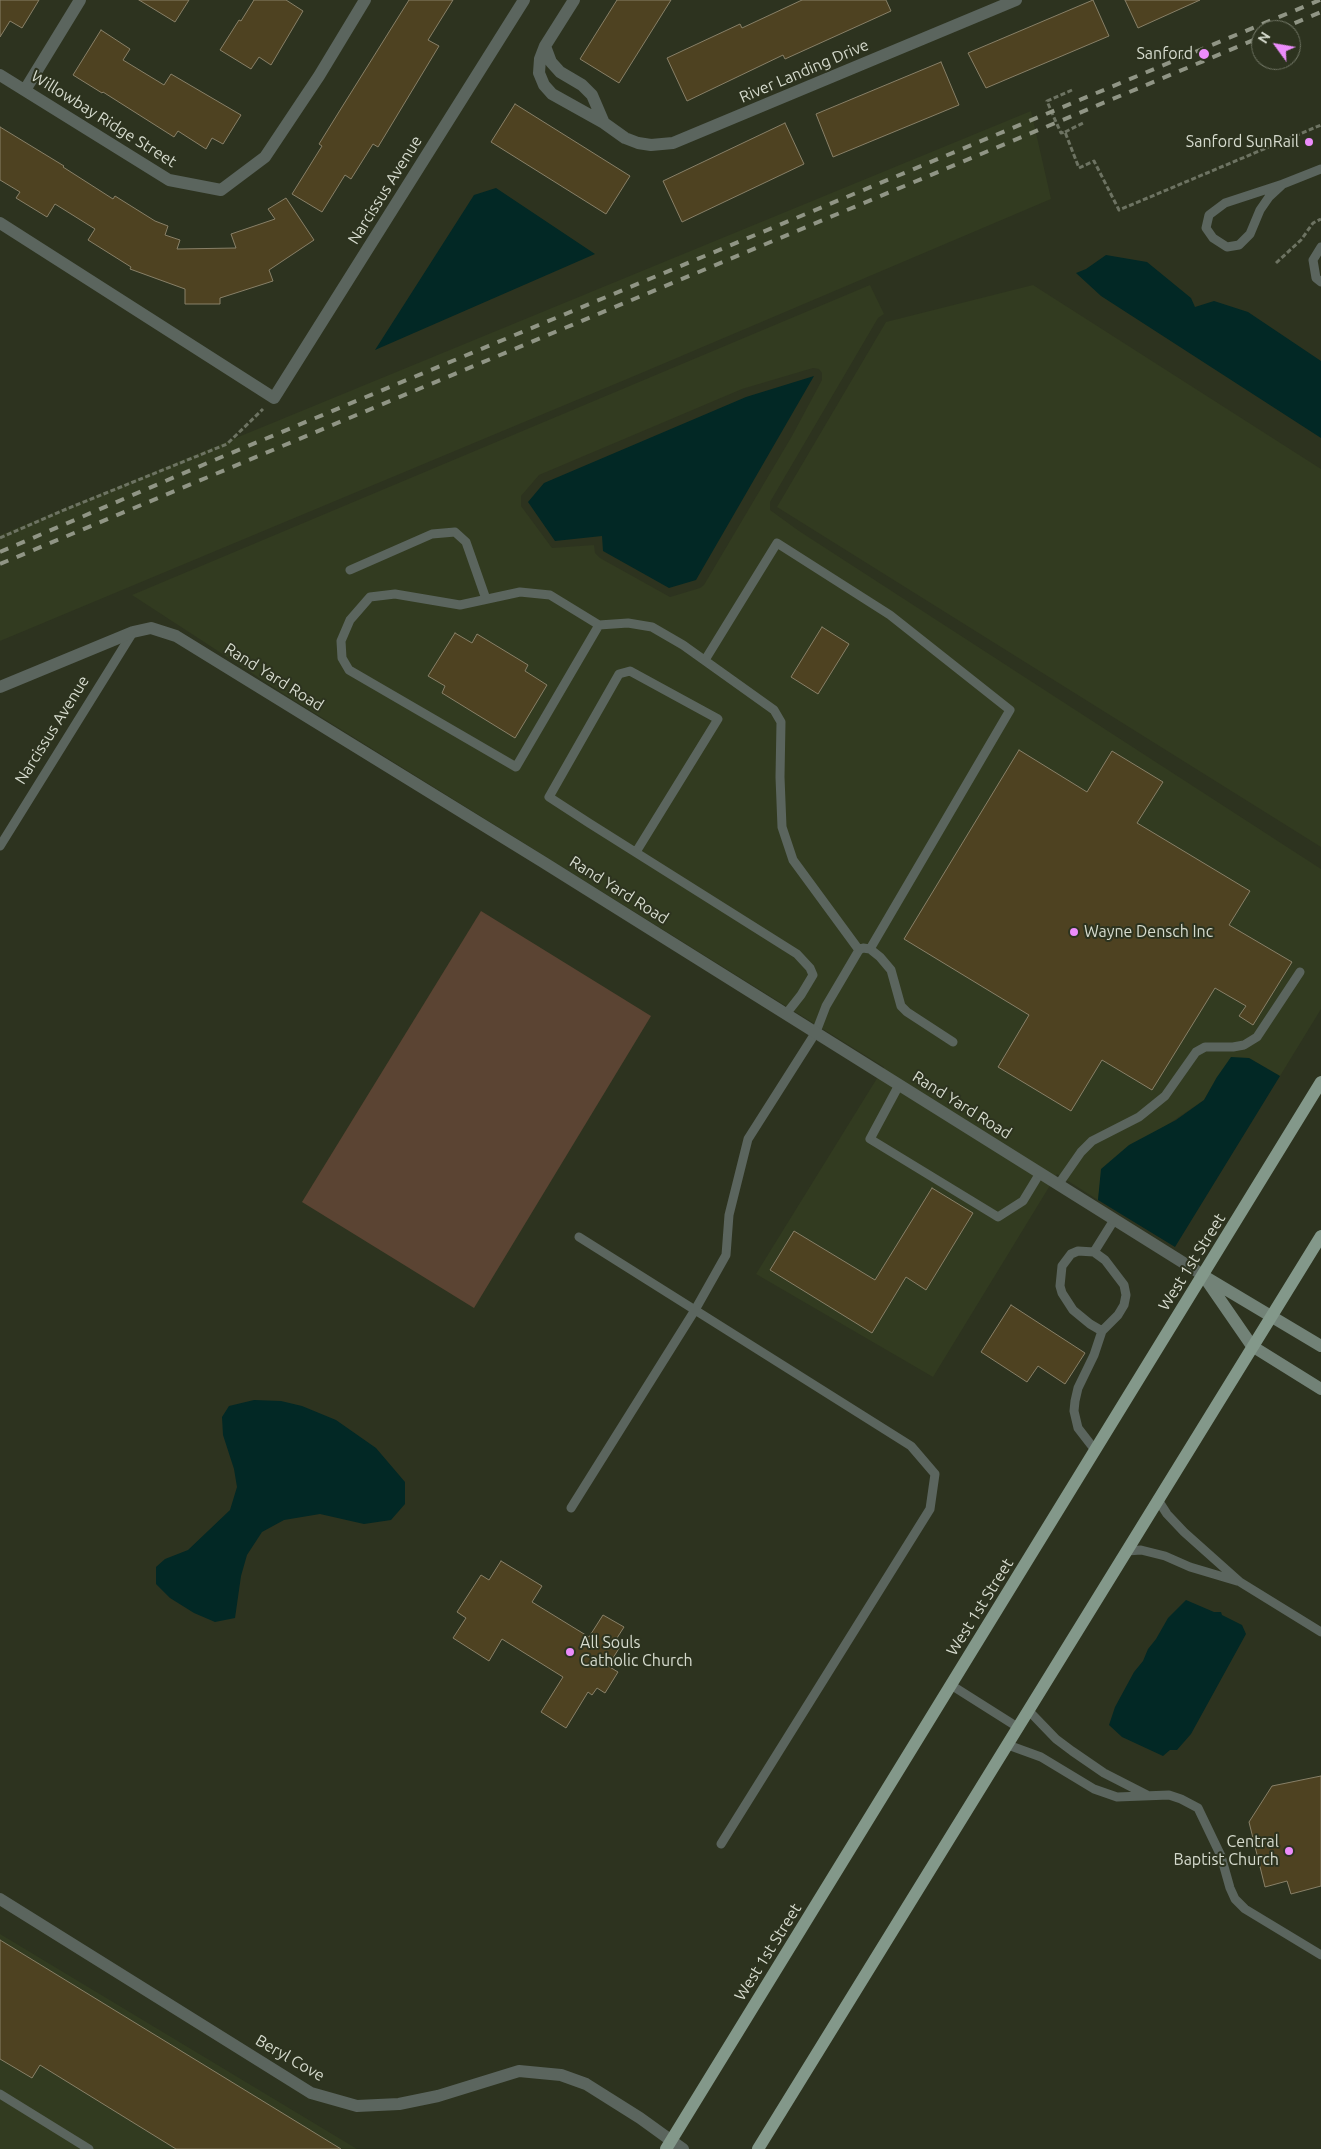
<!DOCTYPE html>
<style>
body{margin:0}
#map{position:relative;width:1321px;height:2149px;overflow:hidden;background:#2d331f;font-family:Ubuntu,sans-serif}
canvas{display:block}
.north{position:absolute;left:1251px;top:20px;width:50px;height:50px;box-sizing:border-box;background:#2d331f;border:1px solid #717665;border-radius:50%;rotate:302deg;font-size:14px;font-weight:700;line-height:20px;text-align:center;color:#d6dbce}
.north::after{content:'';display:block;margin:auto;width:18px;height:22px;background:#ec8cfb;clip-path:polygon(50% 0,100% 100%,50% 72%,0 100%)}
</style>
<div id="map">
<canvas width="1321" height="2149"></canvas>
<div class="north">N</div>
</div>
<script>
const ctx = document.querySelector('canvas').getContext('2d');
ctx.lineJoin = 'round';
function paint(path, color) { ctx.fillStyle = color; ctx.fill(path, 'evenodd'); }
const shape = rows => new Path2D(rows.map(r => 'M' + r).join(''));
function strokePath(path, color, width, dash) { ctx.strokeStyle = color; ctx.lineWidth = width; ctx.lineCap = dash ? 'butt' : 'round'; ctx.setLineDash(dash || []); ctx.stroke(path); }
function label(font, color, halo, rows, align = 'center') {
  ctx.font = font + ' Ubuntu,sans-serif'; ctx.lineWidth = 4; ctx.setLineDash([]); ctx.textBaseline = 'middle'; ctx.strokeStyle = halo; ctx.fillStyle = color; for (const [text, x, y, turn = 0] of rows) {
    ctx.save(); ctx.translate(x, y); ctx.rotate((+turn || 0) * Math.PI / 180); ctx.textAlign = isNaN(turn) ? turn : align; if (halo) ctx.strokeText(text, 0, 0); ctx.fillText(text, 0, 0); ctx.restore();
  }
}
const built = shape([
 [1031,111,1051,199,639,374,0,641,0,535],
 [870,285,884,314,878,318,770,502,770,510,799,531,1321,869,1321,1009,1280,1076,1249,1058,1217,1077,1204,1100,1102,1169,1098,1200,1057,1174,933,1377,756,1274,884,1067,284,694,132,595],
 [813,368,819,369,822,373,822,380,792,436,704,585,700,588,670,597,600,558,595,553,594,545,552,548,521,506,521,496,539,475,742,389],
 [1033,285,1321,469,1321,847,777,507,886,322],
 [0,1934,357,2149,0,2149]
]);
const green = shape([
 [481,911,651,1016,474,1308,302,1202]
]);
const water = shape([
 [496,188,595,254,375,350,474,195],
 [1106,255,1147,262,1191,298,1195,307,1214,301,1248,312,1321,361,1321,438,1101,296,1076,273,1086,269],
 [814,376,696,580,669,588,603,551,602,536,555,541,528,502,544,483,746,397],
 [1231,1057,1249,1058,1280,1076,1175,1247,1098,1200,1101,1169,1129,1145,1176,1120,1204,1100,1217,1077],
 [254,1400,281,1401,302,1406,336,1420,376,1448,405,1482,405,1504,391,1520,364,1524,320,1514,284,1520,262,1532,247,1555,241,1576,235,1618,215,1622,194,1613,170,1598,156,1584,156,1567,165,1559,188,1550,230,1510,237,1487,234,1469,223,1435,222,1417,229,1406],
 [1186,1600,1214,1612,1221,1612,1222,1615,1242,1625,1246,1634,1191,1734,1177,1750,1170,1750,1163,1756,1122,1737,1109,1725,1115,1707,1134,1672,1143,1661,1148,1649,1156,1639,1168,1618]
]);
const building = shape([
 [0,0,39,0,22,28,10,21,0,37,0,0],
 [139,0,189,0,175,22,139,0],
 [254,0,286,0,303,11,271,65,259,57,251,69,220,50,239,20,241,21,254,0],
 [409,0,453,0,428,40,439,46,378,147,373,144,351,179,345,175,322,212,292,194,322,146,319,144,342,107,409,0],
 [617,0,671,0,619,83,580,59,617,0],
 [802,0,886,0,891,11,785,59,783,55,687,101,667,58,740,24,742,28,802,0],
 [1093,0,1109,36,986,88,968,53,1093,0],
 [1125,0,1200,0,1138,28,1125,0],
 [101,30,130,49,123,60,164,85,171,74,241,115,223,144,212,138,206,149,178,131,174,137,103,92,102,93,73,75,101,30],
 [941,62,959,105,833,157,816,114,941,62],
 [515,104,630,176,606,214,491,142,515,104],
 [785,123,804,164,682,222,663,181,785,123],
 [0,127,64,166,63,167,113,199,115,196,155,221,168,226,165,235,180,240,177,249,236,248,231,234,275,219,268,209,286,198,314,240,269,270,273,281,220,298,220,304,185,304,185,289,130,269,131,267,88,240,95,229,55,204,47,217,16,198,20,192,0,180,0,127],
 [822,627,849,644,818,694,791,677,822,627],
 [455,633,472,643,477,634,528,665,525,671,547,685,515,738,442,693,445,686,428,676,455,633],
 [1019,750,1087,792,1112,751,1163,782,1137,823,1250,891,1229,925,1292,962,1253,1025,1239,1016,1246,1006,1215,988,1152,1090,1102,1060,1071,1111,998,1067,1029,1015,904,939,1019,750],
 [932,1188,973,1213,926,1290,906,1277,872,1333,770,1270,794,1231,875,1280,932,1188],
 [1011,1305,1085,1353,1065,1384,1038,1366,1027,1382,981,1352,1011,1305],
 [501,1561,542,1586,532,1602,589,1637,603,1615,624,1627,617,1638,623,1642,608,1666,618,1672,605,1693,597,1688,592,1695,588,1692,566,1728,541,1712,563,1677,502,1639,489,1661,453,1638,466,1618,457,1612,481,1575,489,1580,501,1561],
 [1321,1776,1321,1886,1291,1894,1287,1881,1265,1887,1249,1822,1272,1786,1321,1776],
 [0,1940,341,2149,176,2149,40,2065,32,2078,0,2059,0,1940]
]);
const path = shape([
 [1072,90,1047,101,1052,113,1061,133,1065,132,1079,168,1094,161,1119,210,1321,125],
 [1065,132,1085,122],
 [1276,263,1301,240,1313,223,1321,219],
 [0,538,64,510,227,444,263,409]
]);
const service = shape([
 [1283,184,1269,197,1260,210,1250,234,1239,245,1227,247,1213,238,1206,228,1209,215,1225,203,1283,184,1321,169],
 [1321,247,1313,260,1316,278,1321,282],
 [350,570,432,534,455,532,466,542,486,599],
 [599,625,550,595,520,592,460,605,395,594,370,597,350,620,341,641,342,658,349,670,516,767,599,625,628,623,652,627,683,645,774,710,781,722,780,777,782,827,793,860,859,950],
 [705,660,777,543,890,615,1010,710,870,949],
 [0,846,133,632],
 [636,852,718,719,630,671,619,674,549,797,589,823,797,954,810,968,813,975,801,995,786,1014],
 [899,1085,870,1139,998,1217,1023,1201,1040,1173],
 [1058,1185,1081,1152,1092,1141,1139,1117,1165,1096,1196,1052,1205,1047,1233,1047,1244,1045,1257,1037,1300,972],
 [579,1237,911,1446,935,1474,930,1509,721,1844],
 [1094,1252,1114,1220],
 [1095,1450,1078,1428,1074,1411,1075,1401,1078,1388,1094,1355,1102,1331,1118,1315,1124,1305,1126,1295,1124,1285,1105,1260,1094,1252,1078,1251,1071,1254,1062,1266,1060,1286,1062,1293,1073,1310,1090,1324,1102,1331],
 [1158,1500,1167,1514,1184,1532,1240,1582,1321,1632],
 [571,1508,695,1310,726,1255,729,1215,748,1139,816,1032,826,1006,859,950,863,948,870,949,880,957,891,970,901,1006,907,1012,953,1042],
 [1127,1551,1141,1550,1165,1556,1190,1567,1237,1581],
 [951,1685,1019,1728],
 [1029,1711,1056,1739,1072,1751,1104,1773,1147,1795],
 [1008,1745,1041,1757,1094,1789,1117,1797,1169,1795,1181,1799,1198,1808,1221,1856,1230,1888,1235,1899,1245,1909,1321,1955],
 [0,2094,89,2149]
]);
const minor = shape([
 [574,0,545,46,540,59,539,73,544,85,552,94,604,123,625,138,638,143,651,145,673,143,1016,0],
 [545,46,551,62,560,72,582,85,592,95,604,123],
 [0,75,169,180,221,190,265,157,319,76,365,0],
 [25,90,80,0],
 [0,223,274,398,524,0],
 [0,687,133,632,151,628,176,636,543,862,1203,1275],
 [0,1899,311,2093,357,2106,399,2104,438,2096,519,2071,561,2075,586,2084,640,2118,683,2149]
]);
const secondary = shape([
 [1203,1275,1252,1346,1321,1389],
 [1207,1278,1321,1346]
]);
const primary = shape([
 [666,2149,1321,1082],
 [758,2149,1321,1236]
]);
const rail = shape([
 [1278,30,1321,12],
 [0,552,212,461,1320,0],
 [0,564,1261,37]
]);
const markers = [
 [1204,54,6,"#ec8cfb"],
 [1309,142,5,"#ec8cfb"],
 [1074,932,5,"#ec8cfb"],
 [570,1652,5,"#ec8cfb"],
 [1289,1851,5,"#ec8cfb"]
];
const poiNames = [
 ["Sanford",1193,54],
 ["Sanford SunRail",1299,142],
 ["Wayne Densch Inc",1084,932,"left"],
 ["All Souls",580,1643,"left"],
 ["Catholic Church",580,1661,"left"],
 ["Central",1279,1842],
 ["Baptist Church",1279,1860]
];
const streetNames = [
 ["River Landing Drive",804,71,-23],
 ["Willowbay Ridge Street",104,119,32],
 ["Narcissus Avenue",385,190,-58],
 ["Rand Yard Road",274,677,32],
 ["Narcissus Avenue",52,730,-58],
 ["Rand Yard Road",619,890,32],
 ["Rand Yard Road",962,1105,32],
 ["West 1st Street",1192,1262,-58],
 ["West 1st Street",980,1607,-58],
 ["West 1st Street",768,1952,-58],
 ["Beryl Cove",290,2058,30]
];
paint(built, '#323b20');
paint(green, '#5b4433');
paint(water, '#022825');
paint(building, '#4e4221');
strokePath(building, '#888068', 1);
strokePath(path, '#6d7362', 3, [5, 2.5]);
strokePath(service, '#5b655e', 9);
strokePath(minor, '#5b655e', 12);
strokePath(secondary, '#728277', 12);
strokePath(primary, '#83988a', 12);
strokePath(rail, '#909585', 4, [9, 9]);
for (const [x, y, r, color] of markers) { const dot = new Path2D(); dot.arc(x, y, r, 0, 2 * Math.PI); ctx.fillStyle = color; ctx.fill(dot); strokePath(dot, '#2d331f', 2); }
label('16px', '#d6dbce', '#2d331f', poiNames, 'right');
label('16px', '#d6dbce', '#2d331f', streetNames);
</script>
